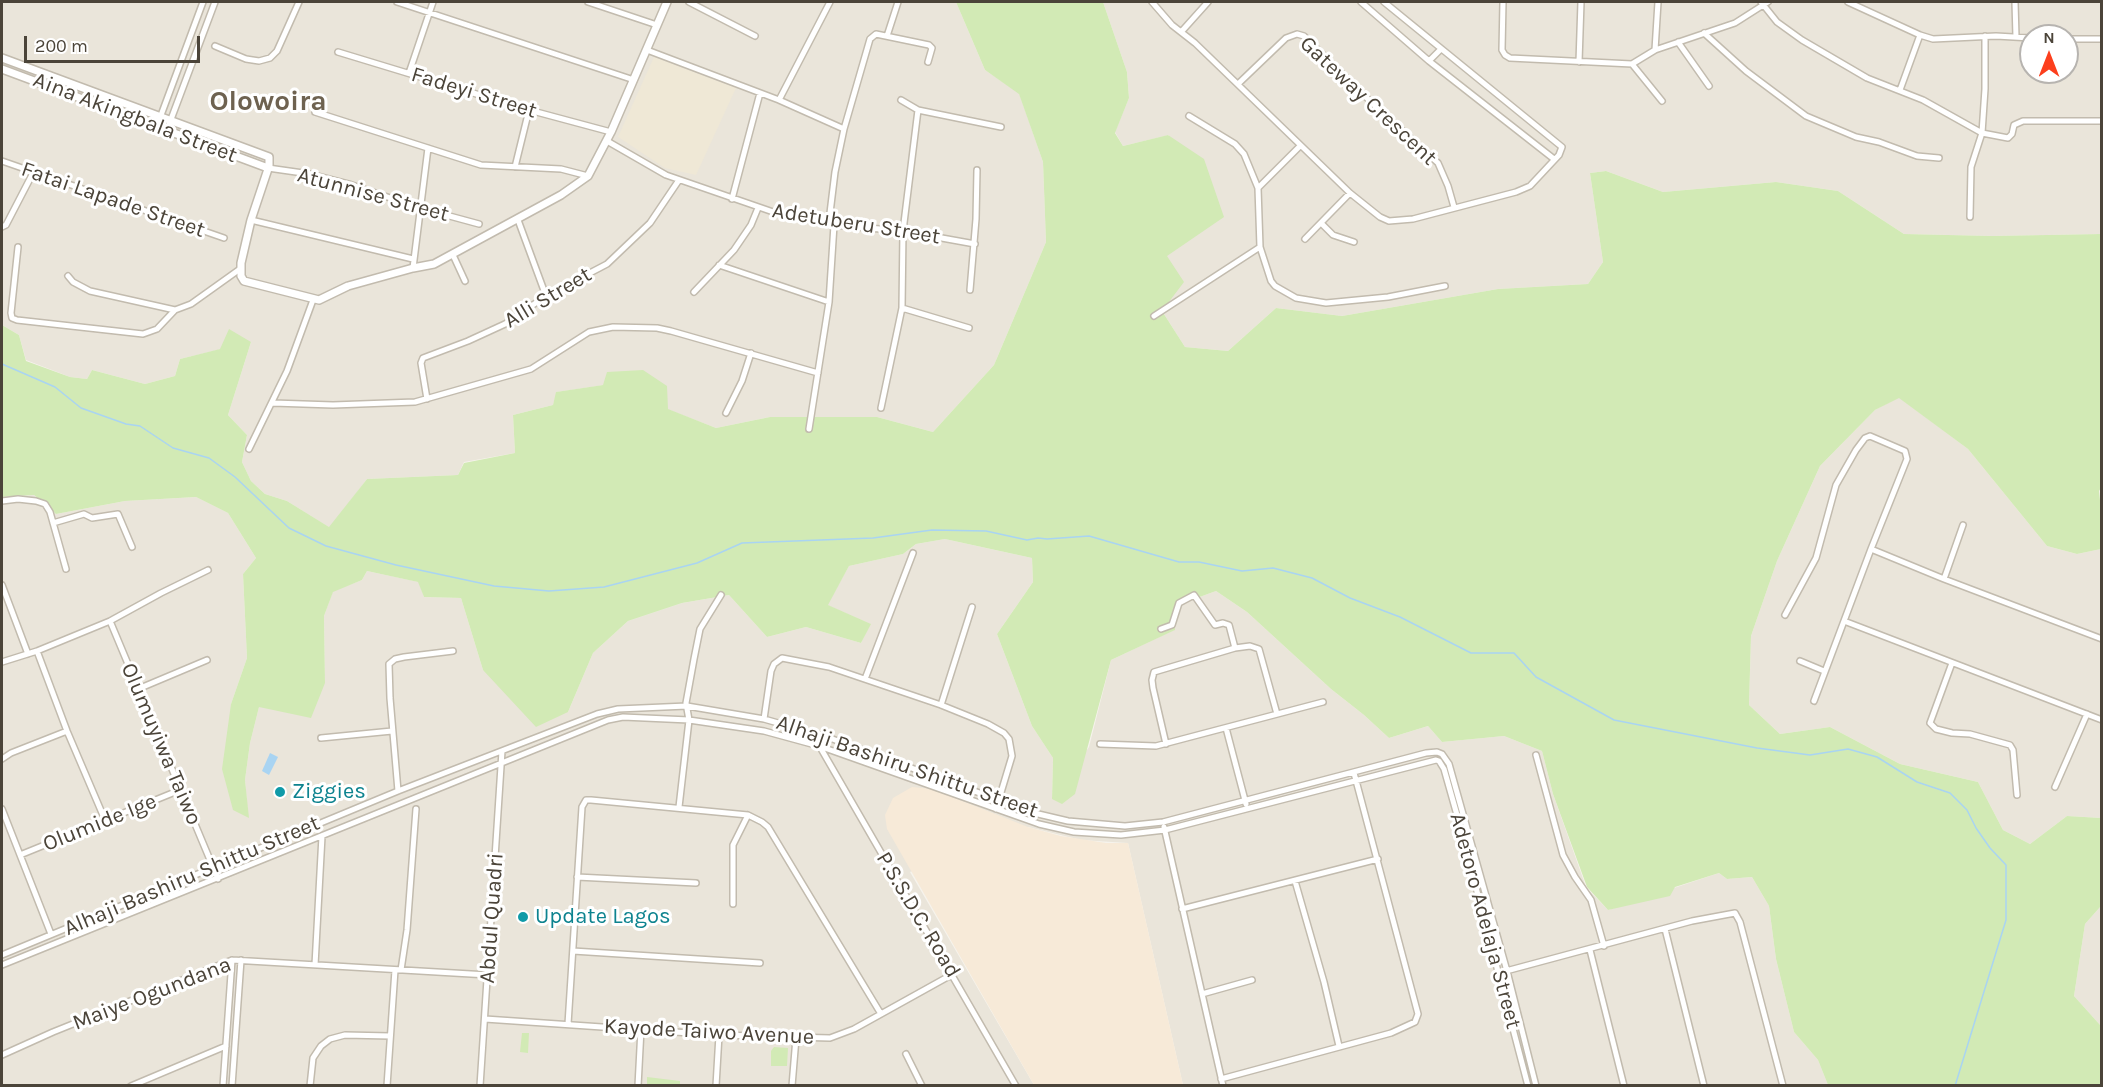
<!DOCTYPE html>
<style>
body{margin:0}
#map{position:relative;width:2103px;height:1087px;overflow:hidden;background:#f6f3ec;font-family:Karla,sans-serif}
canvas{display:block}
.frame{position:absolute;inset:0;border:3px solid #4b4439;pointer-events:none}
.north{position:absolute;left:2019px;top:24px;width:60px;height:60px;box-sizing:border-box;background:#fff;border:2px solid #b7b4b0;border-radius:50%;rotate:0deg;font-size:16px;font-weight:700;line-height:24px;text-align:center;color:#4b4439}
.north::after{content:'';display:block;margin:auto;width:21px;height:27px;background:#fc3f1d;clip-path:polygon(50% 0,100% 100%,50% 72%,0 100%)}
.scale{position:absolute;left:24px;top:36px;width:176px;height:27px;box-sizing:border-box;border:3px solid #4b4439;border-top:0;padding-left:8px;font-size:18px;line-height:21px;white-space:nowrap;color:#4b4439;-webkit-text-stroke:4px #fff;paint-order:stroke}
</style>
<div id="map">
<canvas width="2103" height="1087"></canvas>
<div class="frame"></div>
<div class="north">N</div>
<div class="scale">200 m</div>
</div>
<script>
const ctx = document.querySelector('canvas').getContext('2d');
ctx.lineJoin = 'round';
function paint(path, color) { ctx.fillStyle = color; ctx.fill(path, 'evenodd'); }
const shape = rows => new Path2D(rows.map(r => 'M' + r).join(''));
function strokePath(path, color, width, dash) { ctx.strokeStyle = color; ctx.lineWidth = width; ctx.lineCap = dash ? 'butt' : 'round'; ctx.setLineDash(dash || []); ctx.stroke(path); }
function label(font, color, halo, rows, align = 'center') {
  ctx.font = font + ' Karla,sans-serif'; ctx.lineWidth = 6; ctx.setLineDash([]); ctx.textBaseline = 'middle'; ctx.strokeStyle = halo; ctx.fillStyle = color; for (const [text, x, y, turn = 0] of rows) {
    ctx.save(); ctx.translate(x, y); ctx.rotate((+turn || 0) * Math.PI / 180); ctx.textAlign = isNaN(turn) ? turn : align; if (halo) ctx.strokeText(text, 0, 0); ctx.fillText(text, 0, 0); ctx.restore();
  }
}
const residential = shape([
 [2,2,956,2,985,70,1019,93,1043,162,1046,242,994,365,933,432,877,417,770,417,716,428,604,385,557,392,553,405,513,415,515,453,464,462,458,475,367,479,330,528,287,501,265,494,251,481,242,462,247,435,228,415,251,342,180,359,175,376,145,384,92,370,87,379,70,377,26,360,19,335,2,325],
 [1103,2,2101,2,2101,234,1992,236,1904,234,1838,191,1776,182,1663,192,1606,171,1590,173,1603,262,1588,284,1498,289,1342,316,1276,308,1228,351,1185,347,1162,311,1166,256,1169,135,1123,146,1115,132,1129,98,1127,72],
 [2031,36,2067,36,2067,72,2031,72],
 [1899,397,1968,449,2047,546,2077,554,2101,549,2101,818,2067,816,2030,844,2003,830,1978,782,1900,764,1830,727,1780,734,1749,705,1751,636,1777,561,1820,466,1875,410],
 [34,495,56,514,125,501,196,497,228,513,256,558,243,574,247,658,231,704,248,817,245,780,250,743,259,707,325,683,324,616,333,591,362,580,367,571,419,582,424,597,461,598,483,670,568,712,593,653,628,621,682,603,729,595,767,637,806,627,861,643,870,624,827,605,849,566,903,554,916,544,945,539,1032,558,1033,582,997,634,1032,726,1053,758,1052,798,1089,747,1111,660,1174,630,1175,606,1216,591,1247,612,1331,689,1364,715,1389,738,1428,726,1442,742,1504,736,1542,751,1553,794,1586,887,1608,910,1719,873,1727,879,1752,877,1769,906,1776,959,1794,1032,1818,1060,1828,1085,1183,1085,1128,843,1081,840,1028,827,910,872,1034,1085,2,1086,2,497],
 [2101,906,2101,1026,2074,996,2085,924]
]);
const commercial = shape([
 [912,787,932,789,1028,827,1061,836,1106,843,1128,843,1183,1085,1034,1085,887,829,885,815,893,798]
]);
const education = shape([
 [654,57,736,88,696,175,665,168,618,137]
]);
const green = shape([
 [956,2,1103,2,1127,72,1129,98,1115,133,1123,146,1168,135,1204,159,1224,217,1167,256,1184,282,1162,311,1185,347,1228,351,1276,308,1342,316,1498,289,1588,284,1603,262,1590,173,1606,171,1663,192,1776,182,1838,191,1904,234,1992,236,2101,234,2102,486,2099,491,2101,509,2101,549,2077,554,2047,546,1968,449,1899,398,1875,410,1820,466,1777,561,1751,636,1749,705,1780,734,1830,727,1900,764,1978,782,2003,830,2030,844,2067,816,2101,818,2101,906,2085,924,2074,996,2101,1026,2101,1085,1828,1085,1818,1060,1794,1032,1776,959,1769,906,1752,877,1727,879,1719,873,1675,887,1670,896,1608,910,1587,887,1553,794,1542,751,1504,736,1442,742,1428,726,1389,738,1364,715,1331,689,1247,612,1216,591,1175,606,1175,630,1111,660,1075,794,1062,804,1052,799,1053,758,1032,726,997,634,1033,582,1032,558,945,539,916,544,903,554,849,566,828,605,871,624,861,643,806,627,767,637,729,595,682,603,628,621,593,653,568,712,536,727,483,670,461,598,424,597,418,582,367,571,362,580,333,592,324,616,325,683,311,718,259,707,250,743,245,780,249,818,233,810,222,769,231,704,247,658,243,574,256,558,228,513,196,497,125,501,56,514,34,495,2,497,2,325,19,335,26,361,70,377,87,379,92,370,145,384,175,376,180,359,220,349,229,329,251,342,228,415,247,435,242,462,251,481,265,494,287,501,329,527,367,479,458,475,464,463,515,453,513,415,553,405,556,392,603,385,607,372,643,370,667,386,668,409,716,428,770,417,877,417,933,432,994,365,1046,242,1043,162,1019,94,985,70],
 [522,1033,529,1033,528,1053,520,1052],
 [774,1047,788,1048,787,1066,771,1066,771,1051],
 [647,1077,680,1081,680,1085,647,1085]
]);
const water = shape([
 [270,753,278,757,269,775,262,771]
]);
const stream = shape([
 [2,364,55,387,81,408,126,424,140,426,173,448,209,458,235,477,289,528,326,546,396,565,494,586,549,591,604,587,697,563,742,543,873,538,932,530,986,531,1027,540,1038,538,1047,539,1089,536,1179,562,1199,562,1242,571,1273,568,1312,578,1350,598,1400,617,1471,653,1514,653,1536,677,1614,720,1757,748,1810,755,1848,749,1877,757,1917,782,1950,793,1967,810,1976,828,1990,848,2006,865,2006,920,1955,1086]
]);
const minor = shape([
 [397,2,634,80],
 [588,2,657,25],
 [689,2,755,36],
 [1152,2,1172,25,1195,43,1350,193,1380,217,1389,221,1413,219,1516,192,1530,186,1559,155,1562,147,1384,2],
 [1361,2,1429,61,1554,159],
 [1503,2,1502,50,1505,55,1510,58,1632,64,1655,50,1658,2],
 [1761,2,1777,22,1802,40,1867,78,1923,100,1982,133,2008,138,2012,134,2014,125,2023,121,2102,121],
 [1848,2,1920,35,1933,39,1996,36,2031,38],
 [2015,2,2016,37],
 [1182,31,1208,2],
 [1704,33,1746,71,1806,116,1856,137,1879,142,1917,156,1939,158],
 [887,36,898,2],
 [2067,39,2102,39],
 [1678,42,1709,86],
 [215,46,246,59,259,61,270,58,277,51,299,2],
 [647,50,779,100,844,129],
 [1655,50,1735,23,1768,2],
 [338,52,529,110,611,132],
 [1429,61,1441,49],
 [1579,62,1581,2],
 [1632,64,1662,101],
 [409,73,433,2],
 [1238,84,1286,38,1297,34,1304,36,1373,104,1438,163,1448,186,1454,207],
 [1900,90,1920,35],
 [779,100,830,2],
 [901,100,918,110,1001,127],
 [315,112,481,165,561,169,588,176],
 [1189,116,1235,144,1244,154,1258,188,1260,247,1271,281,1275,286,1296,298,1326,303,1388,297,1445,286],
 [157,126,203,2],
 [167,130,215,2],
 [607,141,666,175,779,214,834,225,903,231,975,244],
 [2,161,224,238],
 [515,167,529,110],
 [268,168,310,174,349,184,420,208,479,224],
 [1258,188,1300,146],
 [732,199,760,93],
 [1970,217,1971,167,1982,133,1985,89,1985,36],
 [251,220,413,259],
 [518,220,546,296],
 [1321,223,1333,235,1354,242],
 [2,227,6,225,33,173],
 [1305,239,1350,193],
 [18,247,11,313,12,318,17,320,143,334,157,329,175,310,191,304,240,269],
 [453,255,465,281],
 [719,265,829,302],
 [413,268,428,148],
 [68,276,73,282,90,291,175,310],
 [970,290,976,219,977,170],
 [694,292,734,250,751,225,758,208],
 [902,308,969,328],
 [1154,316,1260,247],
 [427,399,421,363,423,358,468,341,505,324,546,296,607,264,650,223,679,180],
 [273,403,333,405,415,402,531,369,589,332,613,327,657,328,671,331,818,373],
 [881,408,902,308,903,231,918,110],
 [726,413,742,381,751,353],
 [809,429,829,302,834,225,830,213,835,172,844,129,870,39,876,34,929,45,932,48,928,62],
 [249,449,287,371,313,300],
 [2,501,18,499,36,501,45,504,50,512,66,569],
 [53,523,84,514,92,518,118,514,132,547],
 [1871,549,1944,579,2102,639],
 [1944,579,1963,525],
 [2,585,28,654],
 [1785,615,1816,558,1836,485,1856,450,1865,438,1870,436,1905,451,1907,459,1871,549,1814,701],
 [110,621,218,879],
 [1844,621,2102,720],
 [1161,629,1172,625,1179,603,1194,595,1215,625,1223,623,1229,625,1235,648],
 [37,651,67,731,105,820],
 [1800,661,1824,671],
 [2,662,37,651,110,621,161,593,208,570],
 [1952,663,1930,723,1936,729,1952,733,1970,734,2010,745,2013,750,2017,795],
 [865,679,913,553],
 [138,689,207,660],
 [941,705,972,607],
 [764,719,771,671,774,664,782,658,829,667,941,705,988,724,1004,733,1009,739,1012,756,996,809],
 [1226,728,1246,804],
 [321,738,392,731],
 [1100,744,1156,746,1323,702],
 [1166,744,1153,688,1152,680,1154,672,1235,648,1250,646,1259,649,1277,714],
 [820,747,1016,1086],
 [1536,755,1563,855,1575,877,1591,900,1604,946],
 [2,759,11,753,67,731],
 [2055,787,2087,714],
 [398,791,390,698,389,664,395,659,404,657,453,651],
 [679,807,689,720,686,703,694,659,700,629,721,595],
 [2,809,51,934],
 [1164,827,1223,1086],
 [20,855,180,790],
 [577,877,696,883],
 [1295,881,1324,982,1339,1046],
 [733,904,733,845,748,815],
 [1182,909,1378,859],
 [1665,929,1704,1086],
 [1590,950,1624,1086],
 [573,951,760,963],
 [2,955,398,791,597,714,618,709,687,706,764,719,827,737,1034,813,1068,821,1125,826,1163,822,1426,753,1437,752,1442,754,1449,764,1507,971,1536,1086],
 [2,965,608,720,623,717,689,720,764,731,819,746,1039,824,1074,832,1121,835,1165,830,1436,760,1439,761,1444,769,1457,815,1528,1086],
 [315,965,322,836],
 [401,970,407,930,416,809],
 [1506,971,1692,921,1735,913,1740,922,1783,1086],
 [1202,994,1252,980],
 [485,1019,719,1035,830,1038,854,1029,953,974],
 [568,1024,582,807,586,800,591,800,748,815,762,822,768,827,881,1014],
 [906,1054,922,1086],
 [2,1055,53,1032,232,960,488,975],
 [1221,1079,1391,1033,1415,1022,1418,1014,1354,773],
 [131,1086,226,1046],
 [223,1086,232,960],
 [232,1086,241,960],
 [310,1086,313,1058,321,1046,330,1039,345,1035,390,1036],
 [387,1086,395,970],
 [480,1086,502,751],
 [638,1086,641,1029],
 [716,1086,719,1035],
 [792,1086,796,1038]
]);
const tertiary = shape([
 [2,58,269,157,269,166,251,220,241,263,241,276,244,281,319,300,348,286,413,268,434,264,561,195,588,176,611,132,667,2],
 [2,69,268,168]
]);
const markers = [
 [280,792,6,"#0f9aa8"],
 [523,917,6,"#0f9aa8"]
];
const streetNames = [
 ["Fadeyi Street",474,93,17],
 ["Gateway Crescent",1368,101,43],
 ["Aina Akingbala Street",135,118,21],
 ["Atunnise Street",373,195,15],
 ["Fatai Lapade Street",113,200,19],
 ["Adetuberu Street",856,224,9],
 ["Alli Street",548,298,-31],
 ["Olumuyiwa Taiwo",161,744,67],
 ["Alhaji Bashiru Shittu Street",907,767,19],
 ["Olumide Ige",100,823,-22],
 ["Alhaji Bashiru Shittu Street",192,876,-23],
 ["P.S.S.D.C. Road",918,915,59],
 ["Abdul Quadri",492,918,-86],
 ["Adetoro Adelaja Street",1485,921,75],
 ["Maiye Ogundana",152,994,-21],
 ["Kayode Taiwo Avenue",709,1032,3]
];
const cultureNames = [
 ["Ziggies",292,792],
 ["Update Lagos",535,917]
];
const districtNames = [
 ["Olowoira",268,102]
];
paint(residential, '#eae5da');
paint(commercial, '#f7ead8');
paint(education, '#efe8d6');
paint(green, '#d2eab5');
paint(water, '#a9d4f2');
strokePath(stream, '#a9d4f2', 1.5);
strokePath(minor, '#c2bbae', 8);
strokePath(tertiary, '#c2bbae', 10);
strokePath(minor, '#fff', 5);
strokePath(tertiary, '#fff', 7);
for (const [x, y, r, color] of markers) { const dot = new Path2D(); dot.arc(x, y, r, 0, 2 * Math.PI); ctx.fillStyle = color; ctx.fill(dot); strokePath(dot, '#fff', 2); }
label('22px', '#4b4439', '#fff', streetNames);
label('22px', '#0d838f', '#fff', cultureNames, 'left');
label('bold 28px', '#6e6250', '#fff', districtNames);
</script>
